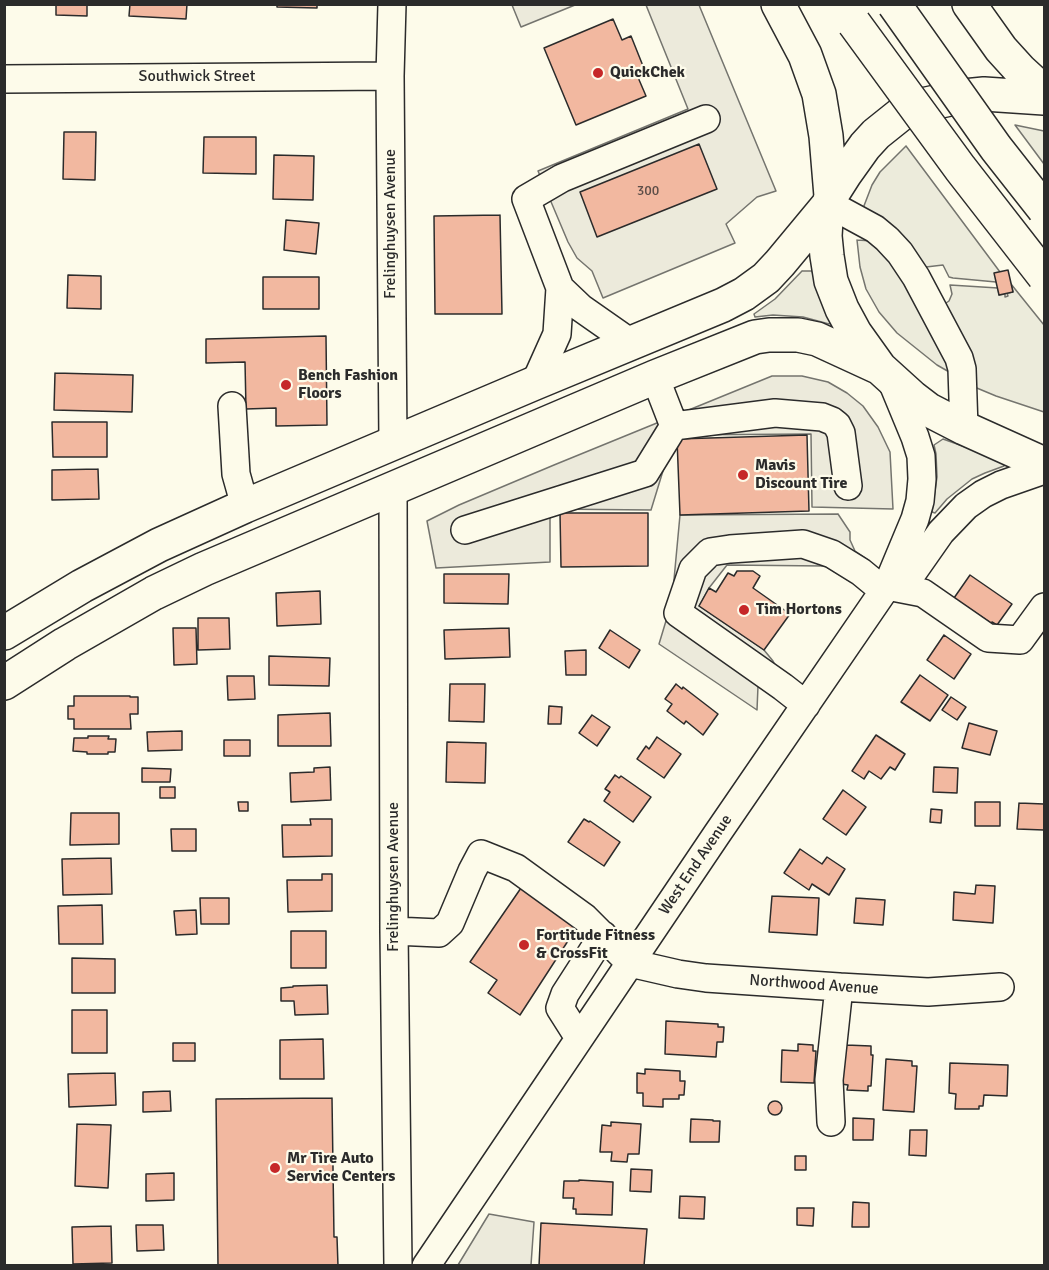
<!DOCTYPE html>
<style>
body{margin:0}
#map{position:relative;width:1049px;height:1270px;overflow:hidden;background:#fdfbea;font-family:Signika,sans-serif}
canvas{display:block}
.frame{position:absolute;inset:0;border:6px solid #2b2b2b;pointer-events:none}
</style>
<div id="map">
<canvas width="1049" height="1270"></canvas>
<div class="frame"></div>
</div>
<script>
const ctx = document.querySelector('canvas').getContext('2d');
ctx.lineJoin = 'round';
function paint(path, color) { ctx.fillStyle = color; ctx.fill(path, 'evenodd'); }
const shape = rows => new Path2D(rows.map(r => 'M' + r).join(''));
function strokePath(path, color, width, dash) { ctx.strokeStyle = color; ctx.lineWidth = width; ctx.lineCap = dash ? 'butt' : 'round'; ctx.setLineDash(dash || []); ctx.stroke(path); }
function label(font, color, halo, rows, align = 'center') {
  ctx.font = font + ' Signika,sans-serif'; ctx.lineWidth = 4.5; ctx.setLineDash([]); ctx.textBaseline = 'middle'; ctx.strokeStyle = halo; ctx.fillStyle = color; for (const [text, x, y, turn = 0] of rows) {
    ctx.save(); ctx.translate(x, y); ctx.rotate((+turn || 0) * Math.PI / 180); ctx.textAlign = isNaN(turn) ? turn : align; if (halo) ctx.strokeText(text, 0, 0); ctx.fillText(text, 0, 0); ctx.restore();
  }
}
const green = shape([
 [1015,125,1044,131,1044,164,1015,125],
 [906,146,1000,272,996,282,953,278,949,277,943,265,926,267,919,265,862,211,872,185,880,172,906,146],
 [857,240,873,241,886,251,938,336,951,373,937,365,897,333,879,312,866,289,860,267,857,240],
 [802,271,812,271,818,289,833,318,829,324,803,317,773,315,755,317,754,314,775,299,802,271],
 [1011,284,1044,325,1044,412,996,396,972,386,947,313,946,303,949,301,952,294,950,285,998,288,999,295,1005,294,1005,297,1008,296,1007,293,1013,292,1011,284],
 [943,439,985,454,1004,458,1004,466,985,473,972,479,947,499,935,513,932,512,937,477,936,454,934,445,943,439]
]);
const parking = shape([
 [512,5,575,5,521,27,512,5],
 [646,5,699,5,776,191,757,197,726,224,735,243,603,298,592,271,577,258,568,242,538,171,688,109,646,5],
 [772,376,802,376,828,382,847,393,863,406,878,427,890,452,893,509,812,507,811,434,674,435,651,510,550,509,550,562,436,568,427,521,459,505,554,465,772,376],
 [838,514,850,532,850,540,855,551,867,559,851,582,825,566,727,565,709,588,699,606,764,650,773,661,779,672,758,686,757,710,659,644,672,601,680,515,838,514],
 [489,1214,534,1222,531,1265,458,1265,489,1214]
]);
const building = shape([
 [56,4,87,4,87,16,56,15,56,4],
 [130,4,187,4,186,19,129,16,130,4],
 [277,4,317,4,317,8,277,7,277,4],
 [613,19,622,40,631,36,645,71,637,75,646,96,576,125,544,48,613,19],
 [64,132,96,132,95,180,63,179,64,132],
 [204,137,256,137,256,174,203,173,204,137],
 [699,144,717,189,597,237,580,192,699,144],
 [274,155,314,156,313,200,273,199,274,155],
 [500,215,502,314,435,314,434,216,500,215],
 [286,220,319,223,316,254,284,250,286,220],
 [1008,270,1013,292,999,295,994,273,1008,270],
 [68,275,101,276,101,309,67,308,68,275],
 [263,277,319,277,319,309,263,309,263,277],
 [326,336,327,425,276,426,276,408,246,409,245,362,206,363,206,339,326,336],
 [55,373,133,375,132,412,54,410,55,373],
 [52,422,107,422,107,457,53,457,52,422],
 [807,435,809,511,680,515,677,439,807,435],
 [98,469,99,499,52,500,52,470,98,469],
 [560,513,648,513,648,566,561,567,560,513],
 [737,571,753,571,760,576,753,588,790,614,764,650,699,606,709,588,716,592,728,573,734,576,737,571],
 [444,574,509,574,508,604,444,603,444,574],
 [970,575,1012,604,997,625,992,622,991,623,954,598,970,575],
 [320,591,321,624,277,626,276,593,320,591],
 [198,618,229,618,230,649,198,650,198,618],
 [173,628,196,628,197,664,174,665,173,628],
 [509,628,510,657,445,659,444,630,509,628],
 [610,630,640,650,629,668,599,648,610,630],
 [944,635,971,654,954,679,927,660,944,635],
 [586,650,586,675,566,675,565,651,586,650],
 [269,656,330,658,329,686,269,685,269,656],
 [920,675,948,695,930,721,901,702,920,675],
 [227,676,254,676,255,699,228,700,227,676],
 [450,684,485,684,484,722,449,721,450,684],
 [676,684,682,689,683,687,718,714,703,735,686,721,684,724,667,711,672,704,665,699,676,684],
 [74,696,130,696,130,697,138,697,138,714,130,714,131,729,74,729,74,719,68,719,68,706,74,706,74,696],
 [951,697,966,707,957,720,942,710,951,697],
 [549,706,562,707,561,724,548,724,549,706],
 [330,713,331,746,278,746,278,715,330,713],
 [592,715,610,727,597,746,579,733,592,715],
 [969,723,997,731,990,755,962,748,969,723],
 [182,731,182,750,148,751,147,732,182,731],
 [876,735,905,754,895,770,890,767,881,779,869,771,864,779,852,771,876,735],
 [88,736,109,736,108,739,116,739,115,752,108,752,108,754,87,754,87,752,73,751,74,738,88,738,88,736],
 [657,737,681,754,664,778,637,759,646,746,649,749,657,737],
 [224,740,250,740,250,756,224,756,224,740],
 [447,742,486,743,485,783,446,782,447,742],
 [330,767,331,800,291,802,290,773,314,772,314,768,330,767],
 [934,767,958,768,957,793,933,792,934,767],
 [142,768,171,769,170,782,142,782,142,768],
 [615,775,619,778,621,776,651,797,633,822,604,801,610,792,605,789,615,775],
 [160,787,175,787,175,798,160,798,160,787],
 [843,790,866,807,846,835,823,819,843,790],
 [238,802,248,802,248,811,239,811,238,802],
 [975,802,1000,802,1000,826,975,826,975,802],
 [1019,803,1044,804,1044,830,1017,829,1019,803],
 [931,809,942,810,941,823,930,822,931,809],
 [71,813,119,813,119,844,70,845,71,813],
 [310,819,332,819,332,856,283,857,282,825,311,825,310,819],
 [584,819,589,822,590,821,620,842,604,866,568,842,584,819],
 [171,829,196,829,196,851,172,851,171,829],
 [800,849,822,864,827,857,845,869,829,895,812,884,809,890,784,873,800,849],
 [111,858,112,894,63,895,62,859,111,858],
 [322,874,332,874,332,911,288,912,287,880,322,880,322,874],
 [976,885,995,886,993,923,953,920,954,892,975,894,976,885],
 [521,888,577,927,520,1015,488,993,497,980,470,962,521,888],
 [772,896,819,898,817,935,769,932,772,896],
 [200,898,229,898,229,924,201,924,200,898],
 [856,898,885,900,883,925,854,923,856,898],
 [102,905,103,944,59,944,58,906,102,905],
 [196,910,197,934,176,935,174,911,196,910],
 [291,931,326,931,326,968,291,968,291,931],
 [72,958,115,959,115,993,72,993,72,958],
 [327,985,328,1014,295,1015,294,1001,281,1001,281,988,293,987,293,986,327,985],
 [72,1010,107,1010,107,1053,72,1053,72,1010],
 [666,1021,718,1024,718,1027,724,1027,723,1042,717,1042,716,1057,665,1054,666,1021],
 [323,1039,324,1079,280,1079,280,1040,323,1039],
 [173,1043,195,1043,195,1061,173,1061,173,1043],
 [798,1044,813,1045,813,1051,816,1051,814,1083,781,1082,782,1050,798,1051,798,1044],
 [846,1045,871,1046,871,1055,873,1055,871,1086,868,1086,868,1091,847,1090,848,1085,841,1084,846,1045],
 [886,1059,912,1061,912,1066,917,1066,914,1112,883,1110,886,1059],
 [950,1063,1008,1065,1007,1096,984,1095,983,1106,979,1106,979,1109,955,1109,956,1094,949,1093,950,1063],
 [645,1069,680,1071,680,1081,685,1081,684,1095,679,1095,679,1099,663,1099,663,1107,643,1106,643,1093,637,1093,637,1073,645,1074,645,1069],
 [115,1073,116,1105,69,1107,68,1074,115,1073],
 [170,1091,171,1111,143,1112,143,1092,170,1091],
 [332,1098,334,1237,337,1237,338,1266,218,1266,216,1099,332,1098],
 '768 1108a7 7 0 1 1 14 0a7 7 0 1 1-14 0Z',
 [853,1118,874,1119,873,1140,853,1140,853,1118],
 [691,1119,713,1120,713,1121,720,1121,719,1142,690,1142,691,1119],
 [611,1122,641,1124,639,1154,628,1154,627,1162,611,1161,612,1152,600,1152,602,1125,611,1126,611,1122],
 [77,1124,111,1125,108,1188,75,1186,77,1124],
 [910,1130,927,1130,926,1156,909,1155,910,1130],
 [795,1156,806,1156,806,1170,795,1170,795,1156],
 [631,1169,652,1170,651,1192,630,1191,631,1169],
 [174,1173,174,1200,146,1201,146,1174,174,1173],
 [579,1180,613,1182,612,1215,576,1214,576,1209,573,1209,574,1198,563,1198,564,1181,579,1181,579,1180],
 [680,1196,705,1197,704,1219,679,1218,680,1196],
 [853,1202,869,1203,869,1227,852,1227,853,1202],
 [797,1208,814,1208,813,1226,797,1225,797,1208],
 [541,1223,647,1229,644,1266,539,1266,541,1223],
 [136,1225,163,1225,164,1250,137,1251,136,1225],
 [111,1226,112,1263,73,1264,72,1227,111,1226]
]);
const minor = shape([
 [392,4,390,76,393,443],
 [4,79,390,76],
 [829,204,875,229,887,239,900,253,916,277,959,358,962,369,964,428],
 [560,288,526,199,562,178,706,119],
 [655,377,674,426,775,413,822,417,832,421,837,425,841,433,848,486],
 [535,383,557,334,560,288,581,308,631,343],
 [232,406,236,474,245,506],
 [393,488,394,931,398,1266],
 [465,530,645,473,674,426],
 [887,586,913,572,941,532,966,506,983,494,1001,485,1044,470],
 [887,586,923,593,988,638,1020,640,1044,607],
 [806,705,783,687,678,613,693,569,710,552,730,549,803,544,832,554,861,572,884,591],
 [394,931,439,933,450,923,472,871,481,854,516,868,585,918,630,963,678,974,706,978,839,987,928,992,1000,987],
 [579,1038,560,1008,565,994,603,935],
 [831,1122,829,1080,839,987],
 [426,1266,717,834,887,586,915,519,920,501,922,479,921,456,915,437,891,379]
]);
const highway = shape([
 [778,4,805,55,819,94,826,136,831,196],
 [969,4,1001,49,1021,71,1044,92],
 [1044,98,984,94,964,96,922,105,901,114,876,134,865,146,845,174,831,196,829,204,826,220,825,236,827,256,831,281,842,309,855,333,880,368,912,397,929,410,964,428,1044,464],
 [4,633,82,586,159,545,245,506,535,383,723,305,744,294,766,278,780,263,829,204],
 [4,683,65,644,154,593,204,569,655,377,755,337,769,335,798,335,817,339,880,368]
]);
const highwayBridge = shape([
 [894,4,996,148,1044,209],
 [854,23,960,168,1044,276]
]);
const markers = [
 [598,73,6,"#c62828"],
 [286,385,6,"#c62828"],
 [743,475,6,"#c62828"],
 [744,610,6,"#c62828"],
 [524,945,6,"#c62828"],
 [275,1168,6,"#c62828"]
];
const numberNames = [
 ["300",648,191]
];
const poiNames = [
 ["QuickChek",610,73],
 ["Bench Fashion",298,376],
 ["Floors",298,394],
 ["Mavis",755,466],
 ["Discount Tire",755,484],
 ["Tim Hortons",756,610],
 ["Fortitude Fitness",536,936],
 ["& CrossFit",536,954],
 ["Mr Tire Auto",287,1159],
 ["Service Centers",287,1177]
];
const streetNames = [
 ["Southwick Street",197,77],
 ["Frelinghuysen Avenue",391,224,-90],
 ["West End Avenue",696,865,-56],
 ["Frelinghuysen Avenue",394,877,-90],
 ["Northwood Avenue",814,985,4]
];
paint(green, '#ecebdb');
strokePath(green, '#74746e', 1.5);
paint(parking, '#eceadb');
strokePath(parking, '#74746e', 1.5);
paint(building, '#f2b8a0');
strokePath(building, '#2b2b2b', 1.5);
strokePath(minor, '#2b2b2b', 30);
strokePath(highway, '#2b2b2b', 36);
strokePath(minor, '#fdfbea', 27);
strokePath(highway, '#fdfbea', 33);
strokePath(highwayBridge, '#2b2b2b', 36, []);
strokePath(highwayBridge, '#fdfbea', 33);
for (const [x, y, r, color] of markers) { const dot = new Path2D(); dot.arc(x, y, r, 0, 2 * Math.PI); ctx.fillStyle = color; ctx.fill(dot); strokePath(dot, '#fdfbea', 2); }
label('14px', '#5d4e48', null, numberNames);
label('bold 16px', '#2b2b2b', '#fdfbea', poiNames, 'left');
label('16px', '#2b2b2b', '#fdfbea', streetNames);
</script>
